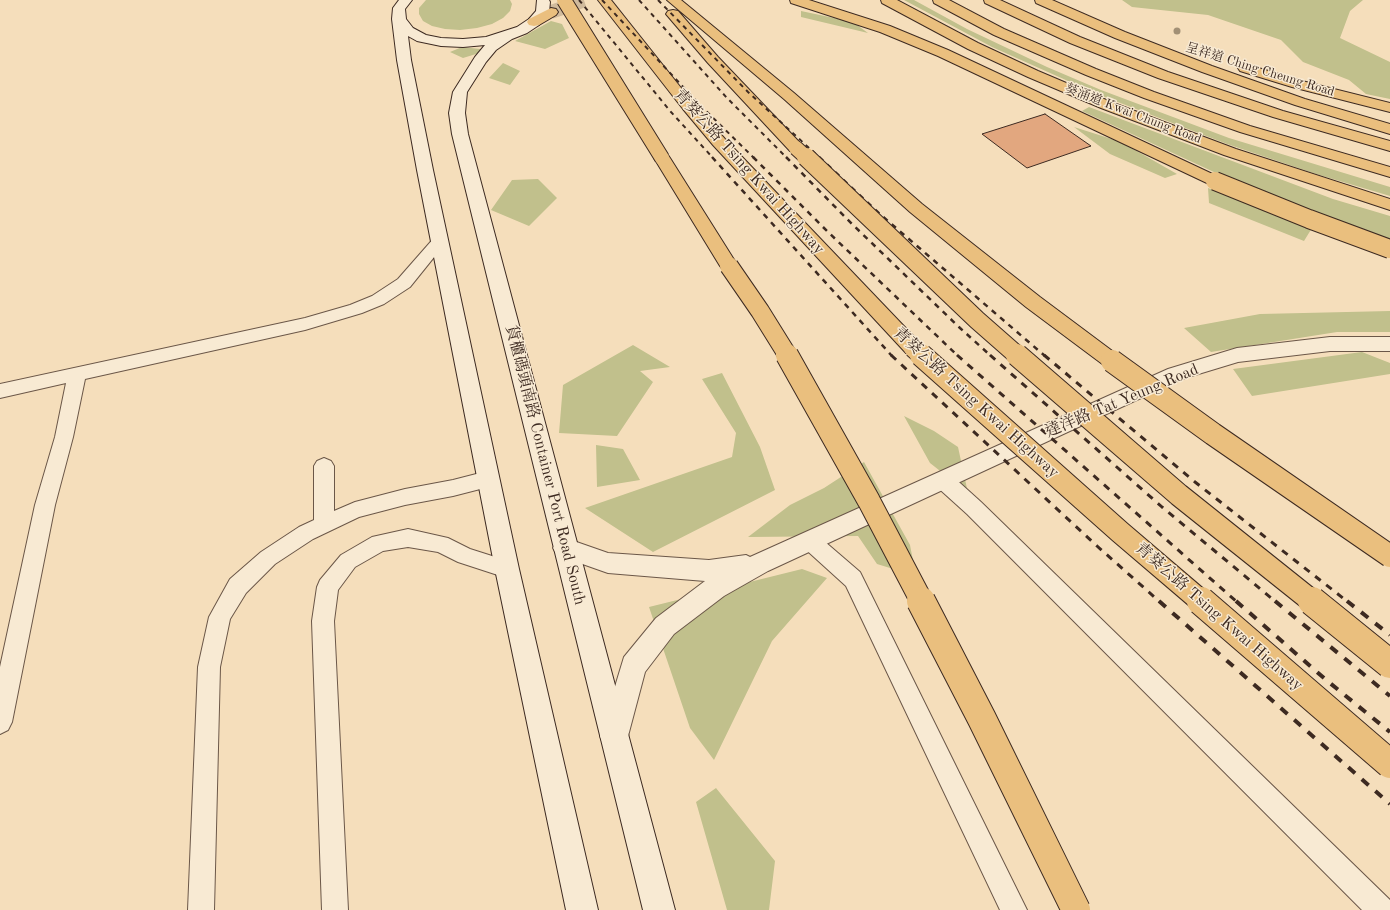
<!DOCTYPE html>
<meta charset="utf-8">
<style>
body{margin:0}
canvas{display:block;background:#f5debb}
</style>
<canvas width="1390" height="910"></canvas>
<script>
const ctx = document.querySelector('canvas').getContext('2d');
ctx.lineJoin = 'round';
function paint(path, color) { ctx.fillStyle = color; ctx.fill(path, 'evenodd'); }
const shape = rows => new Path2D(rows.map(r => 'M' + r).join(''));
function strokePath(path, color, width, dash) { ctx.strokeStyle = color; ctx.lineWidth = width; ctx.lineCap = dash ? 'butt' : 'round'; ctx.setLineDash(dash || []); ctx.stroke(path); }
function label(font, color, halo, rows, align = 'center') {
  ctx.font = font + ' "Old Standard TT","Noto Serif TC",serif'; ctx.lineWidth = 3; ctx.setLineDash([]); ctx.textBaseline = 'middle'; ctx.strokeStyle = halo; ctx.fillStyle = color; for (const [text, x, y, turn = 0] of rows) {
    ctx.save(); ctx.translate(x, y); ctx.rotate((+turn || 0) * Math.PI / 180); ctx.textAlign = isNaN(turn) ? turn : align; if (halo) ctx.strokeText(text, 0, 0); ctx.fillText(text, 0, 0); ctx.restore();
  }
}
const green = shape([
 [426,0,510,0,512,4,510,11,503,18,492,24,477,28,460,30,445,29,432,26,423,21,419,14,419,8],
 [904,0,914,0,967,29,1047,67,1101,90,1229,138,1390,187,1390,196,1316,174,1227,144,1097,94,992,47],
 [1122,0,1363,0,1350,11,1340,38,1390,62,1390,99,1366,94,1349,80,1303,62,1281,40,1208,15,1132,7],
 [801,11,853,22,868,33,801,17],
 [551,21,562,24,569,38,545,49,515,41],
 [462,47,489,50,463,58,450,52],
 [503,63,520,71,510,85,489,78],
 [1089,107,1333,199,1390,216,1390,240,1229,179,1082,111],
 [1074,127,1121,142,1177,174,1165,178,1110,154],
 [538,179,557,198,529,226,491,210,512,180],
 [1208,188,1312,228,1304,241,1209,203],
 [1390,311,1390,332,1337,332,1211,352,1184,328,1260,314],
 [633,345,670,367,640,371,653,382,617,436,559,433,563,385],
 [1362,352,1390,363,1390,374,1252,396,1233,369],
 [722,373,760,447,775,490,653,552,585,508,732,457,736,433,702,379],
 [904,416,934,431,958,447,968,493,930,463],
 [596,445,623,449,640,480,597,487],
 [864,462,910,545,916,576,877,564,858,536,748,537,790,505,824,488],
 [802,569,827,578,772,641,714,760,690,728,649,607],
 [716,788,775,861,769,910,727,910,696,802]
]);
const building = shape([
 [1045,114,1091,146,1027,168,982,134,1045,114]
]);
const highwayTunnel = shape([
 [551,12,585,0]
]);
const lane = shape([
 [439,236,444,238,447,241,410,287,384,304,362,313,305,330,85,379,73,437,55,505,12,722,8,730,0,734,0,667,35,505,55,437,66,383,0,398,0,384,305,318,350,305,372,296,398,279,434,238,439,236],
 [324,458,331,461,334,466,334,511,355,502,405,489,453,480,488,471,495,473,498,479,495,485,488,487,453,496,405,505,359,517,313,539,275,564,246,593,230,619,220,667,214,910,188,910,198,667,209,617,230,579,261,552,299,527,314,520,314,466,317,461,324,458],
 [943,472,950,474,981,502,1390,900,1390,910,1362,910,967,514,936,486,933,480,936,474,943,472],
 [408,529,448,538,470,549,514,563,517,569,514,575,507,578,458,562,438,552,408,547,383,551,355,567,338,590,334,621,348,910,322,910,312,621,317,587,320,580,341,555,372,537,408,529],
 [810,532,817,535,860,572,1027,910,1000,910,846,586,803,547,800,541,803,535,810,532]
]);
const street = shape([
 [1330,337,1390,337,1390,351,1330,351,1238,362,1182,379,768,571,724,596,674,634,645,672,628,736,624,746,614,750,604,746,600,736,624,657,656,618,705,581,608,573,557,555,553,548,557,541,565,538,608,553,709,560,746,555,750,557,1168,369,1237,348,1330,337]
]);
const secondary = shape([
 [399,0,412,0,405,9,406,19,413,28,426,35,441,38,463,39,486,37,517,27,529,19,536,11,537,0,549,0,550,2,549,12,539,25,527,33,512,39,496,50,486,62,467,92,465,113,468,134,675,910,643,910,452,134,449,113,453,92,475,57,485,45,463,47,441,46,417,41,408,36,411,60,433,170,519,569,598,910,566,910,495,569,417,170,397,60,392,19,393,8,399,0]
]);
const highway = shape([
 [598,0,611,0,693,103,725,139,920,343,923,348,920,353,913,355,906,353,713,145,683,109,598,0],
 [667,0,681,0,794,93,922,204,1040,297,1119,356,1122,361,1119,366,1112,368,1105,366,1026,307,910,212,784,99,667,0],
 [790,0,809,0,890,26,948,50,1221,178,1223,181,1221,184,1215,186,1209,184,938,56,880,32,791,3,790,0],
 [881,0,897,0,978,43,1038,71,1111,102,1236,149,1390,199,1390,210,1224,155,1101,108,1028,77,968,49,882,3,881,0],
 [933,0,949,0,1004,29,1096,69,1154,92,1250,126,1390,167,1390,177,1240,132,1144,98,1086,75,994,35,934,3,933,0],
 [984,0,1000,0,1080,37,1168,72,1283,111,1390,141,1390,151,1273,117,1158,78,1070,43,985,3,984,0],
 [1035,0,1052,0,1125,32,1212,66,1305,99,1390,124,1390,134,1295,105,1202,72,1115,38,1036,3,1035,0],
 [551,8,556,9,558,12,556,15,539,25,534,26,529,25,527,22,529,19,551,8],
 [673,10,678,11,718,57,802,145,804,148,802,151,796,153,790,151,708,63,666,14,668,11,673,10],
 [1245,64,1302,81,1390,103,1390,112,1292,87,1240,71,1238,68,1240,65,1245,64],
 [662,153,668,155,670,158,738,266,735,270,729,272,723,270,720,266,654,158,656,155,662,153]
]);
const railFar3 = shape([
 [579,0,671,112,713,158],
 [602,0,700,105,754,158],
 [639,0,727,98,787,158],
 [658,0,748,92,820,158]
]);
const railFar2 = shape([
 [712,157,892,356],
 [753,157,827,231,958,356],
 [786,157,852,224,960,328,991,356],
 [819,157,881,215,1045,356]
]);
const railFar1 = shape([
 [891,355,1097,546,1160,602],
 [957,355,1237,602],
 [990,355,1162,507,1276,602],
 [1044,355,1195,482,1348,602]
]);
const rail = shape([
 [1159,601,1390,804],
 [1236,601,1325,679,1390,732],
 [1275,601,1390,696],
 [1347,601,1390,635]
]);
const highwayBridgeFar3 = shape([
 [564,0,662,158],
 [796,148,807,158]
]);
const highwayBridgeFar2 = shape([
 [806,157,977,320,1018,356],
 [1215,181,1309,219,1390,249],
 [729,266,760,311,788,356],
 [913,348,922,356]
]);
const highwayBridgeFar1 = shape([
 [787,355,869,501,922,602],
 [921,355,1120,532,1202,602],
 [1017,355,1179,495,1313,602],
 [1112,361,1213,434,1390,556]
]);
const highwayBridge = shape([
 [921,601,982,719,1076,910],
 [1201,601,1390,764],
 [1312,601,1390,664]
]);
const trees = [
 [1177,31]
];
const farStreetnames = [
 ["呈祥道 Ching Cheung Road",1260,70,17],
 ["葵涌道 Kwai Chung Road",1133,114,21]
];
const streetNames = [
 ["青葵公路 Tsing Kwai Highway",749,172,48],
 ["達洋路 Tat Yeung Road",1122,401,-23],
 ["青葵公路 Tsing Kwai Highway",976,403,42],
 ["貨櫃碼頭南路 Container Port Road South",545,465,76],
 ["青葵公路 Tsing Kwai Highway",1219,617,41]
];
paint(green, '#c1c08c');
paint(building, '#e2a77f');
strokePath(building, '#3d2a21', 1);
strokePath(highwayTunnel, '#d0ba9c', 14, [14, 7]);
strokePath(lane, '#6b5748', 2);
strokePath(street, '#6b5748', 2);
strokePath(secondary, '#3d2a21', 2);
strokePath(highway, '#3d2a21', 2);
paint(lane, '#f8ead3');
paint(street, '#f8ead3');
paint(secondary, '#f8ead3');
paint(highway, '#eabf7e');
strokePath(railFar3, '#3d2a21', 2, [4.5, 4.5]);
strokePath(railFar2, '#3d2a21', 2.5, [5.5, 5.5]);
strokePath(railFar1, '#3d2a21', 3, [7, 7]);
strokePath(rail, '#3d2a21', 4, [9, 9]);
strokePath(highwayBridgeFar3, '#3d2a21', 16, []);
strokePath(highwayBridgeFar2, '#3d2a21', 20, []);
strokePath(highwayBridgeFar1, '#3d2a21', 24, []);
strokePath(highwayBridge, '#3d2a21', 30, []);
strokePath(highwayBridgeFar3, '#eabf7e', 14);
strokePath(highwayBridgeFar2, '#eabf7e', 18);
strokePath(highwayBridgeFar1, '#eabf7e', 22);
strokePath(highwayBridge, '#eabf7e', 28);
ctx.fillStyle = '#a29075';
for (const [x, y] of trees) { ctx.beginPath(); ctx.arc(x, y, 3.5, 0, 2 * Math.PI); ctx.fill(); }
label('13px', '#3d2a21', '#f8ead3', farStreetnames);
label('16px', '#3d2a21', '#f8ead3', streetNames);
</script>
